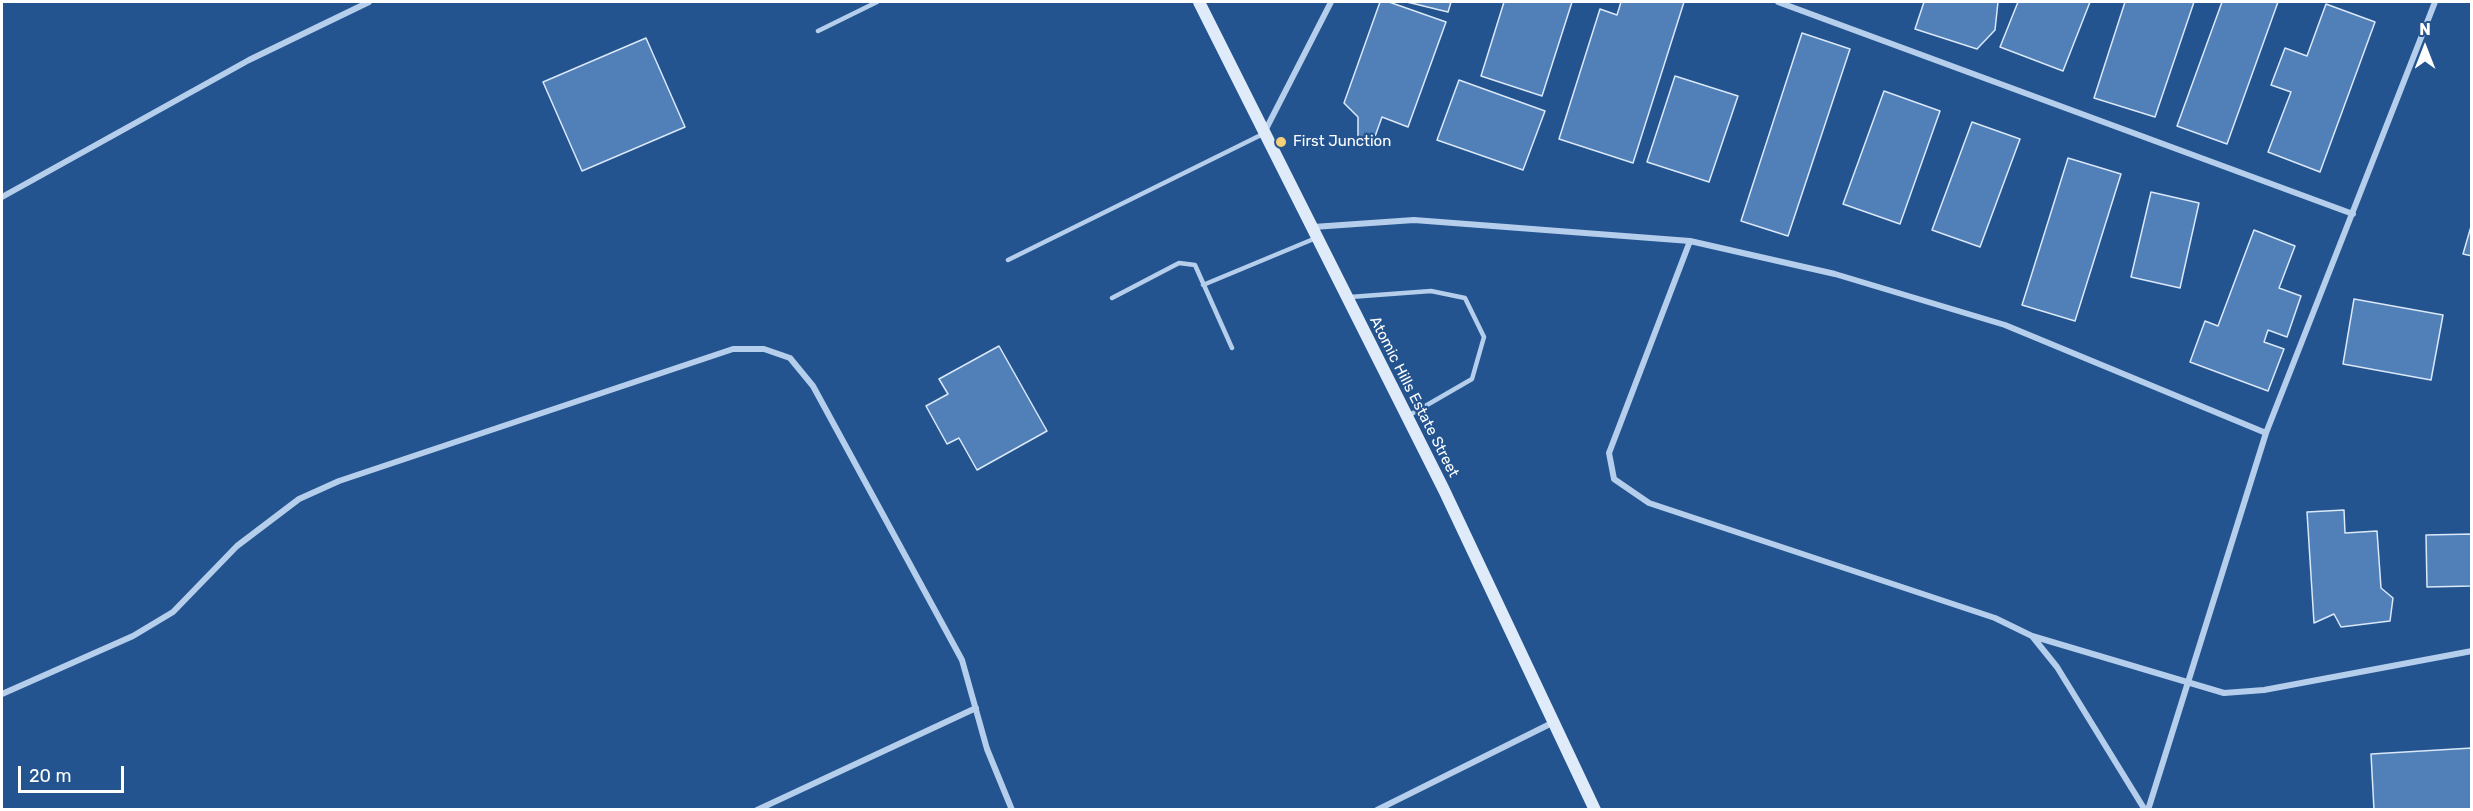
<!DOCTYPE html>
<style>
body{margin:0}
#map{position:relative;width:2473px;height:811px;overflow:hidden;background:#24548f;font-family:Rubik,sans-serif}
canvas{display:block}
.frame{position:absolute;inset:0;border:3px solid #fff;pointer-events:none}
.north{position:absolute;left:2395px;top:18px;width:60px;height:60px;-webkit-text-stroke:4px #24548f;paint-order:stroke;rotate:0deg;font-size:16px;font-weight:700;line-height:24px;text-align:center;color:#fff}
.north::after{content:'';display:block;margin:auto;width:21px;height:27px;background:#fff;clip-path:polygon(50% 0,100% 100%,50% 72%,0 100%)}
.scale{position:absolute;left:18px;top:766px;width:106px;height:27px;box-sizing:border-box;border:3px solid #fff;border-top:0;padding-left:8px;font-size:18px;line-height:21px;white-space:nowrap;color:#fff;-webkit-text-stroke:4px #24548f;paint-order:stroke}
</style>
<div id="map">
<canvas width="2473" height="811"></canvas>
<div class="frame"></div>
<div class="north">N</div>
<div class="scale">20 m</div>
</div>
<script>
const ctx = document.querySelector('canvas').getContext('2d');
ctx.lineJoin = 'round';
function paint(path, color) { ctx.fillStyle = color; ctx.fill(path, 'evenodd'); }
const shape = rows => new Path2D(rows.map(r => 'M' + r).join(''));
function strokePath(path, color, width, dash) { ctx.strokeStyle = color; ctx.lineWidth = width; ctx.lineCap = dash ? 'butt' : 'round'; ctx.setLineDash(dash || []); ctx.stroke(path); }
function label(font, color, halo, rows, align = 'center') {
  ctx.font = font + ' Rubik,sans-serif'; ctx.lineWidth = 5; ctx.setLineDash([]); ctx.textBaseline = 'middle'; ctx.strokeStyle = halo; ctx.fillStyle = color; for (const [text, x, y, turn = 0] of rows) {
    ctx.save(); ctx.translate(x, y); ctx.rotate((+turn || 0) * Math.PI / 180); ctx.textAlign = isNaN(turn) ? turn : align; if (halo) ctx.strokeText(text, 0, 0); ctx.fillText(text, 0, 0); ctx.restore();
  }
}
const building = shape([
 [1380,2,1389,2,1446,22,1408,127,1382,117,1373,142,1358,137,1358,117,1344,103,1380,2],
 [1407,2,1451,2,1448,12,1407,2],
 [1504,2,1572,2,1542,96,1481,76,1504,2],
 [1621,2,1684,2,1633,163,1559,139,1600,9,1617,15,1621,2],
 [1924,2,1998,2,1995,30,1977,49,1915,29,1924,2],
 [2018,2,2090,2,2063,71,2000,47,2018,2],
 [2125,2,2194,2,2155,117,2094,98,2125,2],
 [2222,2,2278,2,2227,144,2177,126,2222,2],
 [2326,4,2375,22,2320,172,2268,152,2291,92,2271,85,2285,48,2307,56,2326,4],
 [1802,33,1850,49,1788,236,1741,221,1802,33],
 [646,38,685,127,582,171,543,82,646,38],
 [1675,76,1738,96,1709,182,1647,162,1675,76],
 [1459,80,1545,111,1523,170,1437,140,1459,80],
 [1884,91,1940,111,1900,224,1843,204,1884,91],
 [1972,122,2020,139,1980,247,1932,230,1972,122],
 [2068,158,2121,174,2075,321,2022,305,2068,158],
 [2151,192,2199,203,2180,288,2131,277,2151,192],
 [2472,223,2472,256,2463,254,2472,223],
 [2254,230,2295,246,2279,288,2301,296,2287,337,2268,330,2264,342,2284,349,2268,391,2190,362,2205,321,2218,326,2254,230],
 [2354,299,2443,315,2431,380,2343,364,2354,299],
 [999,346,1047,431,977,470,959,438,947,444,926,406,948,394,939,379,999,346],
 [2344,510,2345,533,2377,531,2381,588,2393,598,2390,621,2341,627,2334,614,2314,623,2307,512,2344,510],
 [2472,534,2472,586,2427,587,2426,535,2472,534],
 [2472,748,2472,810,2374,810,2371,754,2472,748]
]);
const lane = shape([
 [818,31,877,2],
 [1008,260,1263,134],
 [1203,285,1316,238],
 [1350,297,1431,291,1465,298,1484,337,1472,379,1408,416],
 [1112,298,1179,263,1195,265,1232,348]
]);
const street = shape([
 [1778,2,2353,214],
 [1264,133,1331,2],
 [2,197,249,60,369,2],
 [1313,227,1414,220,1690,241,1835,274,2005,325,2266,433],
 [1690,241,1609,453,1614,479,1649,503,1995,618,2032,636,2057,667,2145,810],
 [2032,636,2224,693,2264,690,2472,651],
 [2,694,133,636,173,612,237,546,299,499,339,481,733,349,764,349,790,358,813,386,962,660,987,749,1012,810],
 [757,810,976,708],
 [1377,810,1552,723],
 [2148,810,2266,433,2435,2]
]);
const secondary = shape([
 [1199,2,1444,490,1595,810]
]);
const markers = [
 [1281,142,6,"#f6d079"]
];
const poiNames = [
 ["First Junction",1293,142]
];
const streetNames = [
 ["Atomic Hills Estate Street",1414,397,63]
];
paint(building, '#5180b8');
strokePath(building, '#dae8f9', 1.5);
strokePath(lane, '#b5ceec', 4.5);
strokePath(street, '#b5ceec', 6);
strokePath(secondary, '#e0ebf9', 12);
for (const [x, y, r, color] of markers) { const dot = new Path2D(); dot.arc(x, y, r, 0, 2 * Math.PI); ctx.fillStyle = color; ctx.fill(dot); strokePath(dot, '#24548f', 2); }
label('15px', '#fff', '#24548f', poiNames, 'left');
label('15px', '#fff', '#24548f', streetNames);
</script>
